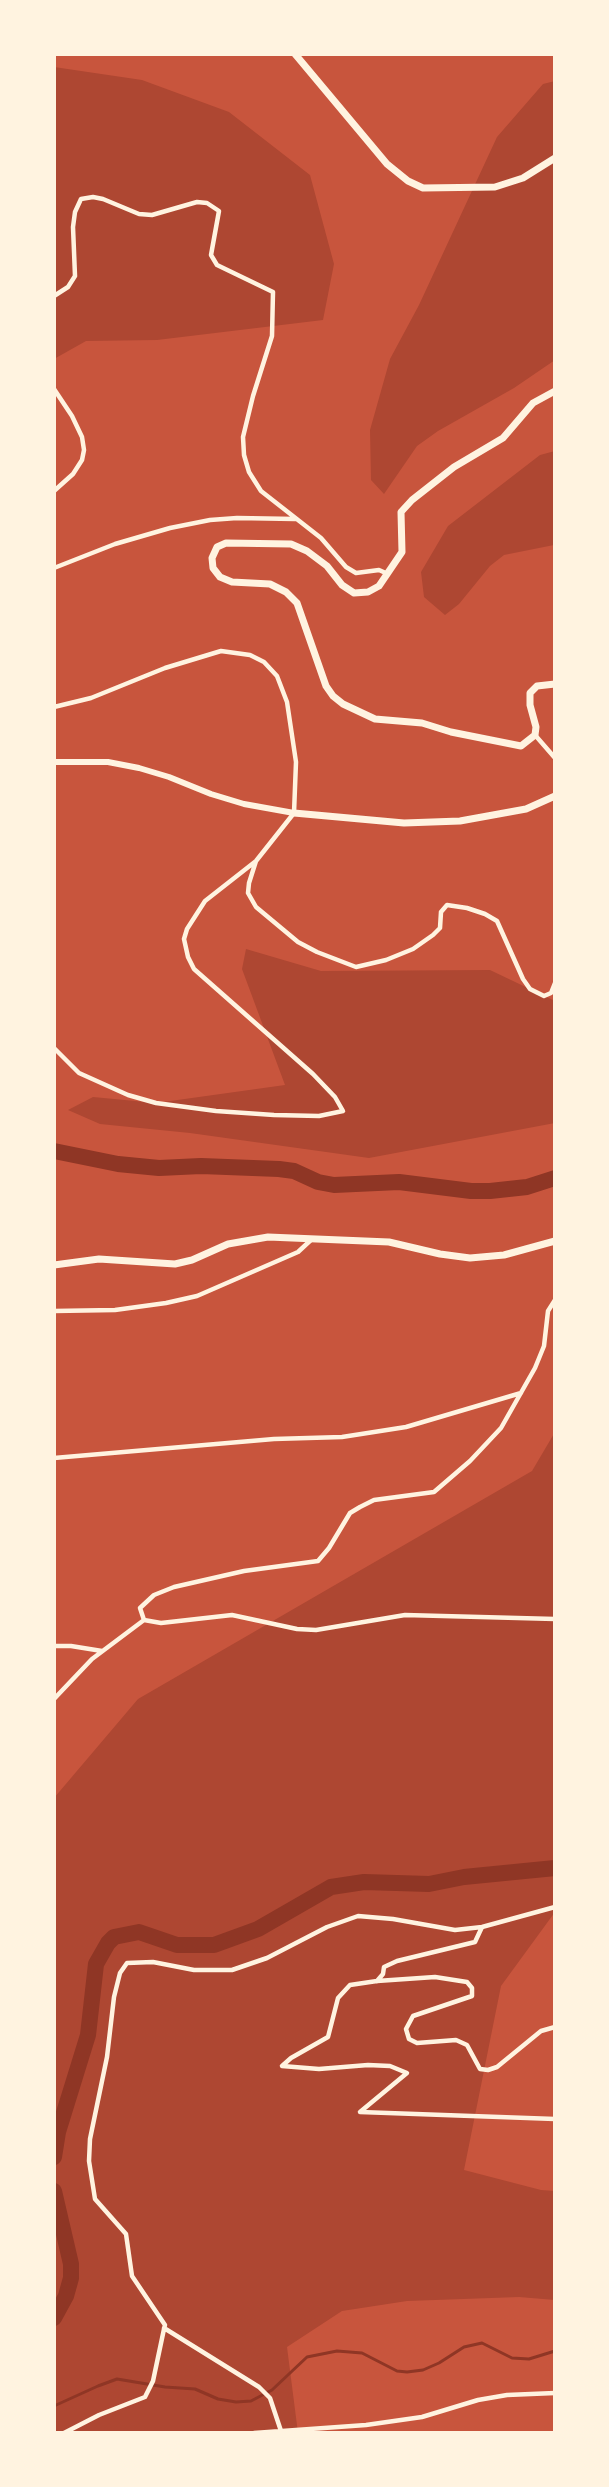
<!DOCTYPE html>
<style>
body{margin:0}
#map{position:relative;width:609px;height:2487px;overflow:hidden;background:#c8553d;font-family:Commissioner,sans-serif}
canvas{display:block}
.frame{position:absolute;inset:0;border:56px solid #fff3e0;pointer-events:none}
</style>
<div id="map">
<canvas width="609" height="2487"></canvas>
<div class="frame"></div>
</div>
<script>
const ctx = document.querySelector('canvas').getContext('2d');
ctx.lineJoin = 'round';
function paint(path, color) { ctx.fillStyle = color; ctx.fill(path, 'evenodd'); }
const shape = rows => new Path2D(rows.map(r => 'M' + r).join(''));
function strokePath(path, color, width, dash) { ctx.strokeStyle = color; ctx.lineWidth = width; ctx.lineCap = dash ? 'butt' : 'round'; ctx.setLineDash(dash || []); ctx.stroke(path); }
const green = shape([
 [54,67,142,80,229,112,310,175,334,264,323,320,157,340,86,341,54,359],
 [555,81,555,360,514,388,438,431,417,446,384,494,371,480,370,430,390,359,419,305,497,137,543,84],
 [555,451,554,545,504,555,490,566,459,604,445,615,424,597,421,572,448,526,540,455],
 [246,949,321,971,490,970,555,1001,555,1123,369,1158,190,1133,100,1124,68,1110,93,1097,156,1103,285,1085,242,969],
 [555,1432,555,1912,501,1986,464,2170,541,2190,555,2191,555,2300,519,2297,407,2301,342,2311,287,2347,298,2433,54,2433,54,1798,138,1699,532,1471]
]);
const stream = shape([
 [54,2406,98,2386,117,2379,165,2387,195,2389,218,2399,236,2402,251,2401,272,2390,307,2357,337,2351,362,2353,397,2371,407,2372,423,2370,439,2363,464,2347,482,2343,512,2358,529,2359,555,2351]
]);
const river = shape([
 [54,1151,118,1164,159,1168,201,1166,279,1169,294,1171,318,1182,334,1185,399,1182,471,1191,490,1191,527,1187,555,1178],
 [54,2157,58,2132,88,2035,96,1964,108,1943,114,1937,139,1932,177,1945,214,1945,258,1929,331,1887,364,1882,429,1884,464,1877,555,1868],
 [54,2191,71,2264,71,2278,66,2296,54,2318]
]);
const minor = shape([
 [54,296,68,287,75,276,73,227,75,212,81,199,93,197,103,199,139,214,152,215,197,202,207,203,219,211,211,255,217,265,273,292,272,336,253,396,243,437,244,455,249,472,261,491,321,538,346,567,356,573,379,570,388,574],
 [54,389,72,416,82,437,84,450,82,460,73,474,54,491],
 [54,568,115,544,170,528,210,520,237,518,295,519],
 [54,707,91,698,165,668,221,651,250,655,264,662,277,676,287,702,296,762,294,813,256,861,205,901,187,929,184,939,188,957,194,969,313,1074,335,1097,343,1111,319,1116,274,1115,216,1111,156,1103,128,1095,79,1073,54,1048],
 [535,735,555,758],
 [256,861,249,883,248,893,256,907,298,942,317,952,356,967,386,960,413,949,433,935,440,928,441,912,447,905,467,908,485,914,497,921,523,979,530,989,544,996,551,993,555,983],
 [54,1311,115,1310,166,1303,197,1296,298,1252,312,1239],
 [54,1458,274,1439,342,1437,406,1427,521,1393],
 [144,1620,140,1608,154,1595,174,1587,244,1571,318,1561,329,1548,350,1513,360,1507,374,1500,434,1492,470,1461,501,1428,535,1368,544,1346,548,1311,555,1300],
 [54,1646,71,1646,102,1651],
 [54,1699,92,1659,144,1620,161,1623,232,1615,297,1629,316,1630,405,1615,555,1619],
 [377,1981,383,1974,384,1967,397,1961,475,1942,482,1927],
 [555,2027,541,2031,497,2067,488,2070,480,2069,467,2045,456,2040,417,2043,409,2039,406,2029,413,2016,472,1996,472,1988,467,1982,435,1977,377,1981,350,1985,338,1998,328,2037,291,2058,282,2066,319,2069,368,2065,390,2066,407,2073,360,2112,555,2119],
 [164,2328,259,2387,270,2398,281,2431],
 [64,2433,99,2415,145,2397,153,2381,164,2329,165,2325,132,2276,126,2234,95,2199,89,2161,90,2139,107,2057,114,1997,120,1973,127,1963,153,1962,194,1970,232,1970,267,1958,327,1927,358,1916,393,1919,455,1930,482,1927,555,1907],
 [254,2433,366,2425,422,2417,478,2400,507,2395,555,2393]
]);
const tertiary = shape([
 [54,762,108,762,139,768,169,777,211,794,244,804,294,813]
]);
const secondary = shape([
 [295,54,387,164,408,181,423,188,495,187,523,178,555,158],
 [555,391,533,403,503,438,454,467,412,500,401,512,402,552,379,586,368,592,354,593,342,585,327,566,307,551,291,544,226,543,217,547,212,558,213,568,220,577,232,582,270,584,286,592,297,603,326,686,333,696,343,704,375,719,422,723,451,732,521,746,535,735,536,727,530,705,530,693,537,686,555,684],
 [294,813,404,823,460,821,526,809,555,796],
 [54,1265,99,1259,175,1264,192,1260,228,1244,268,1237,389,1242,440,1254,470,1258,504,1255,555,1241]
]);
paint(green, '#ae4732');
strokePath(stream, '#8f3625', 3);
strokePath(river, '#8f3625', 16);
strokePath(minor, '#fff3e0', 4.5);
strokePath(tertiary, '#fff3e0', 6);
strokePath(secondary, '#fff3e0', 7);
</script>
